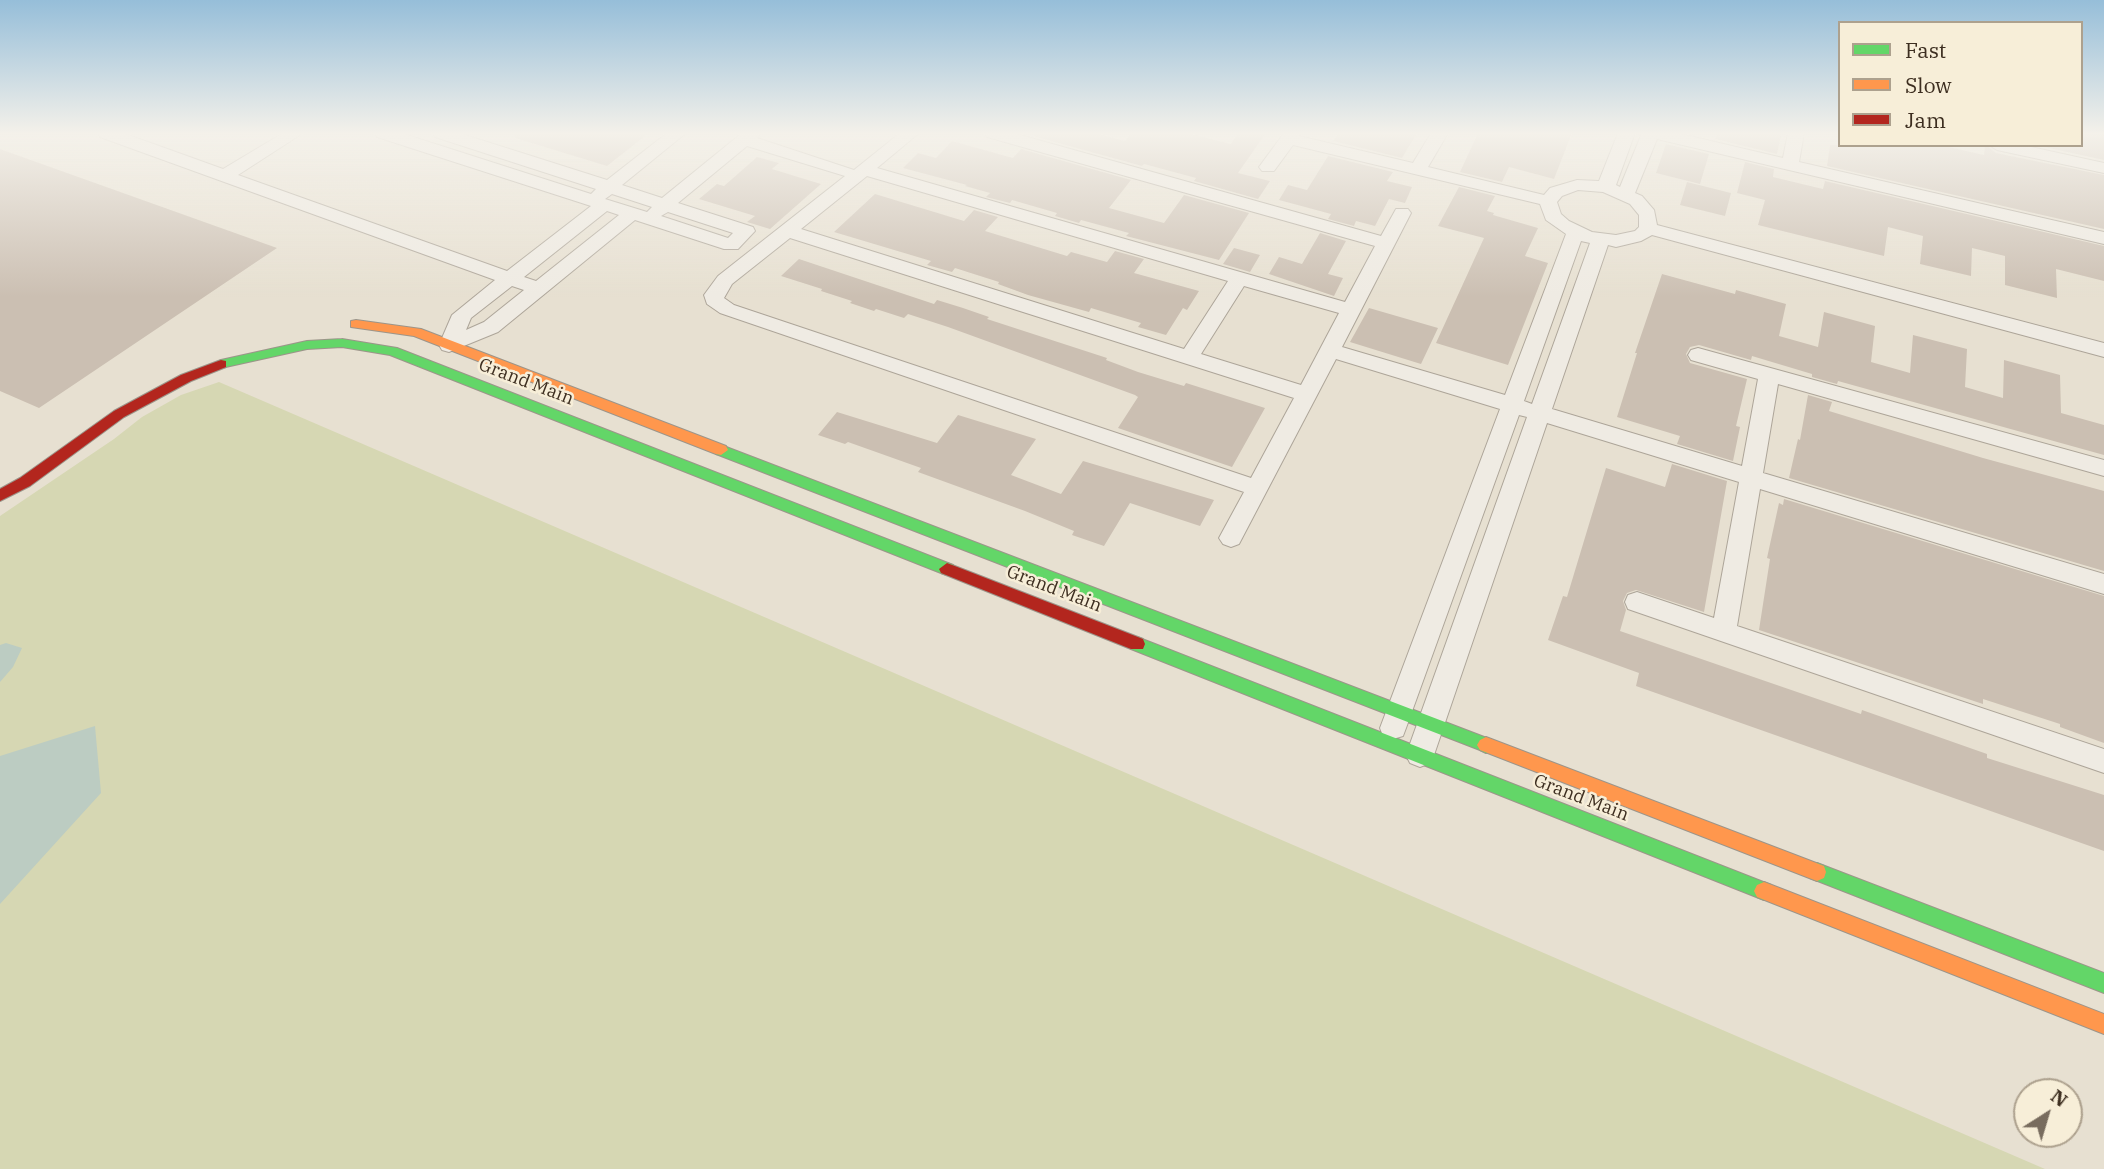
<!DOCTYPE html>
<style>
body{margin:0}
#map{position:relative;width:2104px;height:1169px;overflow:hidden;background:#e7e0d1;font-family:"IBM Plex Serif",serif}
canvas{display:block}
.legend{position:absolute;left:1838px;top:21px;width:245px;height:126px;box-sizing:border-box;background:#f7eed8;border:2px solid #ada18e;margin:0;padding:9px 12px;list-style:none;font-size:21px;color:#3d2e20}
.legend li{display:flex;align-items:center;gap:14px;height:35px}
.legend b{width:35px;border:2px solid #ada18e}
.north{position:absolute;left:2013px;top:1078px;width:70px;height:70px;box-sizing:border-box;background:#f7eed8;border:2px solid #ada18e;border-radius:50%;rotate:37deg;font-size:19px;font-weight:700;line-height:28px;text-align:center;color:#3d2e20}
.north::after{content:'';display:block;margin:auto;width:24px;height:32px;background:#786c5e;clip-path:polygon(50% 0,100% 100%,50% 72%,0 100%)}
</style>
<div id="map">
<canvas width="2104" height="1169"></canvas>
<ul class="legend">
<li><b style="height:9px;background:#63d668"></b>Fast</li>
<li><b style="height:9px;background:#ff974d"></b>Slow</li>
<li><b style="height:9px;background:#b3261e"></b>Jam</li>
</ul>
<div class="north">N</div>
</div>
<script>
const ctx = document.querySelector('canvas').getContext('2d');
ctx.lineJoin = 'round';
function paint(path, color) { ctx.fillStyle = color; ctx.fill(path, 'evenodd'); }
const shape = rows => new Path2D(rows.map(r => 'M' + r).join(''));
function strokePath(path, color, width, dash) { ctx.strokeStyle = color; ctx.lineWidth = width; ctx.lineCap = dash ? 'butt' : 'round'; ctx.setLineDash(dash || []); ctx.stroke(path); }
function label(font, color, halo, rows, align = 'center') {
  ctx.font = font + ' "IBM Plex Serif",serif'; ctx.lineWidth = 5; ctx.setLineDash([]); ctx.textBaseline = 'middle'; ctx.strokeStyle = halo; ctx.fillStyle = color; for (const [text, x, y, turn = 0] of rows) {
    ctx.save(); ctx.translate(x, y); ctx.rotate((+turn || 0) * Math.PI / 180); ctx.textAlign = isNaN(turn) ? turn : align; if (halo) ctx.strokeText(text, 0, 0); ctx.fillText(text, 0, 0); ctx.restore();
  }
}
const green = shape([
 [219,382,2045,1169,0,1169,0,516,114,439,142,417,181,395]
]);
const water = shape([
 [6,643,22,648,13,667,0,682,0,645],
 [95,726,101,793,0,904,0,756]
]);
const building = shape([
 [515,133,649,133,607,166,515,138],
 [1035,133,1096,133,1125,141,1131,133,1188,133,1231,144,1238,133,1266,133,1238,173,1270,181,1258,199,1194,181,1196,178,1144,164,1142,166,1033,136],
 [1339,133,1417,133,1402,158,1333,141],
 [1478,133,1572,133,1554,179,1509,167,1502,182,1460,172],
 [1716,133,1781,133,1781,136,1777,154,1715,139],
 [2081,133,2104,133,2104,160,2035,145,2081,145],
 [952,141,1013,158,1021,149,1131,180,1109,208,1164,223,1184,195,1249,213,1219,260,1126,236,1129,233,1081,220,1079,223,1055,216,1057,213,1012,200,1010,203,986,197,990,193,965,186,967,185,903,168,918,153,936,158],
 [1666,144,1709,154,1700,184,1656,173],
 [1830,145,1940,145,1984,155,1985,145,1986,145,1996,153,2104,175,2104,229,1827,166],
 [0,149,277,248,39,408,0,391],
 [1328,156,1393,172,1387,181,1412,187,1405,203,1389,199,1375,226,1356,221,1354,226,1328,219,1331,214,1279,200,1288,185,1307,190],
 [757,157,779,163,772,169,821,184,770,229,747,222,755,216,699,199,717,184,724,186],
 [1745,162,1774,169,1773,177,1823,189,1825,181,2104,246,2104,281,2056,269,2057,298,2005,285,2005,256,1972,248,1971,276,1920,264,1923,236,1888,227,1884,256,1758,225,1765,200,1737,193],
 [1687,182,1731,193,1725,216,1680,205],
 [1459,187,1495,196,1487,211,1494,213,1493,215,1538,228,1525,256,1548,263,1508,365,1436,343,1484,238,1438,226],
 [875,194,964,221,974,210,998,217,985,231,1067,256,1071,252,1107,262,1115,251,1144,259,1134,273,1199,291,1187,310,1183,308,1166,335,1138,327,1141,323,1091,308,1089,312,1028,295,998,284,999,282,955,268,952,272,927,265,931,261,834,232],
 [1320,233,1346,241,1328,274,1343,278,1334,296,1269,274,1279,257,1302,264],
 [1234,248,1260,255,1250,272,1223,264],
 [799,259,934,304,937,300,963,308,989,317,987,319,1107,358,1106,360,1138,372,1184,386,1186,383,1265,408,1232,467,1118,428,1138,397,1135,395,948,327,908,314,904,318,876,309,874,311,850,303,852,301,821,291,822,289,781,276],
 [1662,274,1735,294,1736,290,1786,304,1779,336,1818,347,1824,312,1875,326,1871,362,1910,373,1913,335,1967,349,1965,387,2003,398,2004,360,2060,375,2061,413,2104,425,2104,455,1838,381,1837,384,1812,377,1812,374,1752,356,1751,360,1699,345,1690,347,1686,354,1690,363,1747,379,1736,426,1740,427,1733,461,1677,444,1680,436,1617,417,1637,353,1635,353],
 [1369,308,1438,328,1421,364,1350,342],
 [1808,395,1832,402,1829,411,1983,458,2104,491,2104,571,1789,478,1798,439,1800,440],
 [837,412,937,443,958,415,1036,439,1011,475,1061,494,1083,461,1214,500,1200,526,1130,503,1104,546,1072,535,1074,531,1025,511,918,472,921,468,848,442,845,444,818,435],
 [1672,464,1727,481,1704,612,1636,590,1627,593,1623,601,1626,610,1620,631,1861,714,1862,710,1987,754,1987,758,2104,795,2104,851,1636,686,1639,673,1548,640,1563,596,1567,597,1606,468,1665,487],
 [1784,499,2104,596,2104,743,2060,727,2060,724,1983,699,1983,704,1759,630,1770,559,1767,558,1779,503,1783,505]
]);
const street = shape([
 [98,133,123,133,223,169,283,133,303,133,238,175,507,271,591,206,377,137,375,133,401,133,591,194,596,189,435,137,433,133,459,133,607,180,667,133,686,133,622,185,662,198,742,133,761,133,757,138,854,170,900,133,919,133,877,168,1345,302,1375,246,987,137,985,133,1013,133,1381,236,1396,209,1408,209,1411,213,1342,347,1505,395,1566,234,1546,220,1540,204,1293,145,1274,171,1262,171,1259,167,1284,133,1301,133,1299,136,1413,163,1431,133,1448,133,1428,167,1544,195,1550,188,1577,180,1599,181,1618,133,1635,133,1616,185,1620,187,1642,133,1677,133,1783,158,1788,133,1804,133,1799,162,2104,232,2104,244,1657,139,1635,193,1642,196,1654,210,1657,225,2104,343,2104,357,1652,235,1641,241,1616,247,1608,245,1552,409,1742,466,1758,379,1691,360,1688,355,1691,350,1698,348,2104,460,2104,476,1778,384,1763,473,2104,574,2104,594,1760,489,1737,626,2104,749,2104,773,1628,609,1625,602,1628,595,1637,592,1714,618,1739,482,1547,423,1434,755,1430,763,1420,767,1410,763,1406,755,1527,417,1519,415,1406,728,1403,736,1393,739,1383,736,1380,728,1500,409,1336,359,1239,544,1231,547,1223,544,1219,538,1244,492,720,313,707,304,704,295,718,276,845,176,747,146,678,203,753,227,755,231,738,249,724,249,635,220,498,332,449,352,442,350,439,345,452,315,495,280,100,137,98,133],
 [867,176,1228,281,1184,349,801,229,867,176],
 [1578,190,1603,192,1630,204,1639,215,1639,227,1635,231,1616,235,1592,232,1569,221,1561,214,1557,202,1562,196,1578,190],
 [612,194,652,207,647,212,605,199,612,194],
 [607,211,619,215,536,281,524,277,607,211],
 [668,212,733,233,728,238,661,216,668,212],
 [790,238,1294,398,1251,478,734,305,724,298,732,284,790,238],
 [1581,241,1590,243,1532,404,1524,401,1581,241],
 [512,286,524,290,484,322,466,330,471,318,512,286],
 [1244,286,1339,313,1301,385,1201,354,1244,286],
 [1989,145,2022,145,2104,163,2104,173,1997,150,1989,145]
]);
const fast = shape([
 [342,339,397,348,953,565,955,569,947,575,941,573,390,355,342,347,307,349,221,368,214,364,221,360,307,341,342,339],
 [721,445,1492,740,1495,745,1492,750,1486,753,1480,750,716,454,714,450,721,445],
 [1137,637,1771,885,1774,891,1771,897,1764,900,1131,649,1129,644,1131,639,1137,637],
 [1817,863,2104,973,2104,993,1810,878,1808,872,1810,866,1817,863]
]);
const slow = shape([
 [356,320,421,329,726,446,728,450,721,455,716,454,414,336,351,327,351,321,356,320],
 [1486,737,1824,866,1826,872,1824,878,1817,881,1480,750,1477,745,1480,740,1486,737],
 [1764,882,2104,1014,2104,1034,1757,897,1754,891,1757,885,1764,882]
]);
const jam = shape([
 [221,360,226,361,226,367,191,381,124,417,30,486,0,501,0,489,20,478,114,411,181,375,221,360],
 [947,563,1143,639,1145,644,1143,649,1131,649,941,573,939,569,947,563]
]);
const streetNames = [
 ["Grand Main",526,382,21],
 ["Grand Main",1054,589,21],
 ["Grand Main",1581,798,21]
];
paint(green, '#d6d7b3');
paint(water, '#bcccc2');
paint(building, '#cbbfb2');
strokePath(street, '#ada599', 2);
strokePath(fast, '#9c958a', 2);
strokePath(slow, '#9c958a', 2);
strokePath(jam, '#9c958a', 2);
paint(street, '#efebe3');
paint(fast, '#63d668');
paint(slow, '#ff974d');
paint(jam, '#b3261e');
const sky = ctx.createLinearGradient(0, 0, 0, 297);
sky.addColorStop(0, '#96bed9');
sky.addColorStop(0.45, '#f4f1ea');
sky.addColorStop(1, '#f4f1ea00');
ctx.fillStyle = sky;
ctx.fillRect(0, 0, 2104, 297);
label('18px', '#3d2e20', '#f7eed8', streetNames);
</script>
